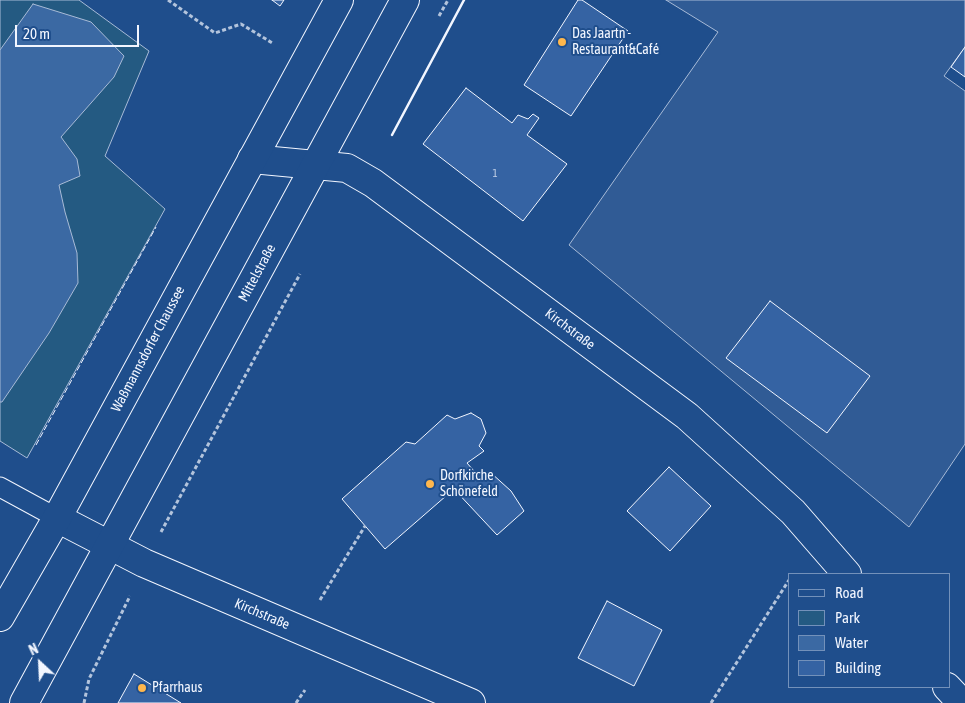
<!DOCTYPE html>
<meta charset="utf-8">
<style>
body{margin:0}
#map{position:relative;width:965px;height:703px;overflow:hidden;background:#1f4e8c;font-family:"Asap Condensed",sans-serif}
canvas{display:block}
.legend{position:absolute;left:788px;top:573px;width:162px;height:115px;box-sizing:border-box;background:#1f4e8c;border:1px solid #7391ba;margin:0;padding:6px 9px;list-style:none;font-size:15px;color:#f2f6ff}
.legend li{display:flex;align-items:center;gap:10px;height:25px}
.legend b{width:25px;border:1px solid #7391ba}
.north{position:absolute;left:15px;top:638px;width:50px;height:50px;-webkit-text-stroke:4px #1f4e8c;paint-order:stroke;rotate:335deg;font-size:14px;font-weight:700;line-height:20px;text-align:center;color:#f2f6ff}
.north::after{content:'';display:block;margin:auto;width:18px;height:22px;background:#f2f6ff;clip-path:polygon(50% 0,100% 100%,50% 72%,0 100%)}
.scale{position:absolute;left:15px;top:25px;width:124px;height:22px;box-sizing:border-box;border:2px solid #f2f6ff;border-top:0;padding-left:6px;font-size:15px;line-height:18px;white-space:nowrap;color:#f2f6ff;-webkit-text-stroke:4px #1f4e8c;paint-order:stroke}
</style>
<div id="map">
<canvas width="965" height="703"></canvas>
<ul class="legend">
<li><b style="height:6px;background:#1f4e8c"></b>Road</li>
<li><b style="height:14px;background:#245a82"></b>Park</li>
<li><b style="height:14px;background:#3b69a3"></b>Water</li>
<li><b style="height:14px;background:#3563a3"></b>Building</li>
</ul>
<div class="north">N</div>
<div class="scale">20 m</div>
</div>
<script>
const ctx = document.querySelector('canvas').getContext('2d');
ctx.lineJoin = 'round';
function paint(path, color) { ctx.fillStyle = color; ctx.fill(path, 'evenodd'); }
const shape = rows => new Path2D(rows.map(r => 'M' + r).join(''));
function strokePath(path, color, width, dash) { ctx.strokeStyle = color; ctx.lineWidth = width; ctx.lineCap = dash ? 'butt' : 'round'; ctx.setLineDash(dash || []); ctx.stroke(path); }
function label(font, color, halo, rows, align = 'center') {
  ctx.font = font + ' "Asap Condensed",sans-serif'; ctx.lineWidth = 4; ctx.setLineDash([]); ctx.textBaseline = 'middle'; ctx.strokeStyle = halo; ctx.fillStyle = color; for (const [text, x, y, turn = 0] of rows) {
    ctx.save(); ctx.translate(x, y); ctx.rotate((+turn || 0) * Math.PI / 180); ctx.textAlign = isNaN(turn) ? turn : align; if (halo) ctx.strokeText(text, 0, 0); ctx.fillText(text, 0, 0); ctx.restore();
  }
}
const green = shape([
 [0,0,79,0,149,51,105,156,165,209,27,458,0,441,0,0]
]);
const parking = shape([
 [666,0,965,0,965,47,944,76,965,91,965,444,909,527,569,245,718,32,666,0]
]);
const water = shape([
 [33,4,91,22,124,56,114,77,61,137,77,159,80,176,59,185,65,212,77,253,78,283,49,333,2,402,0,402,0,50,33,4]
]);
const building = shape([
 [272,0,284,0,280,6,272,0],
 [578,0,582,0,628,31,571,116,524,85,578,0],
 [965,47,965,77,951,67,965,47],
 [466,88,512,123,518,115,528,119,533,114,539,118,527,135,567,164,523,221,423,144,466,88],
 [770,301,870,376,827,433,726,358,770,301],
 [471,413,481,419,486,433,479,446,484,451,467,463,481,479,490,472,511,491,524,511,497,535,454,489,385,549,342,499,406,442,415,444,447,415,455,419,471,413],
 [669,467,711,506,670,551,627,511,669,467],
 [607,601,662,630,634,686,578,658,607,601],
 [134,674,181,703,118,703,134,674]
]);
const path = shape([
 [168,0,215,33,241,24,274,44],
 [439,16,448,0],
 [161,532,300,274],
 [320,600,365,526],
 [84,703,89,679,130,596],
 [296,703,305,690],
 [711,703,789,580]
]);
const service = shape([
 [0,487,57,518]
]);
const minor = shape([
 [252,159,347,168,373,183,687,416,793,512,847,574],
 [57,518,144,563,471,703],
 [947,687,962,703]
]);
const primary = shape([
 [0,617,57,518,339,0],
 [24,703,405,0]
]);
const fence = shape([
 [36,445,156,227]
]);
const wall = shape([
 [392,135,464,0]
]);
const markers = [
 [562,42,5,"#ffb74d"],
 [430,484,5,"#ffb74d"],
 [142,688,5,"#ffb74d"]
];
const numberNames = [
 ["1",495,174]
];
const poiNames = [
 ["Das Jaartn -",572,34],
 ["Restaurant&Café",572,50],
 ["Dorfkirche",440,476],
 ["Schönefeld",440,492],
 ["Pfarrhaus",152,688]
];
const streetNames = [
 ["Mittelstraße",257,273,-62],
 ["Kirchstraße",570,329,37],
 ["Waßmannsdorfer Chaussee",148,349,-62],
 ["Kirchstraße",262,614,23]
];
paint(green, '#245a82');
strokePath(green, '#a8bbd7', 1);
paint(parking, '#305b95');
strokePath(parking, '#a8bbd7', 1);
paint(water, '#3b69a3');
strokePath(water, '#a8bbd7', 1);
paint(building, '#3563a3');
strokePath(building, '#f2f6ff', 1);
strokePath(service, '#f2f6ff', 21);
strokePath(minor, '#f2f6ff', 30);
strokePath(primary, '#f2f6ff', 30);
strokePath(path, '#b3c4dc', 3, [4, 2.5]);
strokePath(service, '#1f4e8c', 19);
strokePath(minor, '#1f4e8c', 28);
strokePath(primary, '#1f4e8c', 28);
strokePath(fence, '#f2f6ff', 1, [6, 2.5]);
strokePath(wall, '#f2f6ff', 2.5);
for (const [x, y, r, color] of markers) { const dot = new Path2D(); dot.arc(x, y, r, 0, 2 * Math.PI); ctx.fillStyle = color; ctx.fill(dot); strokePath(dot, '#1f4e8c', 2); }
label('11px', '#c3d1e8', null, numberNames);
label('14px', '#f2f6ff', '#1f4e8c', poiNames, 'left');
label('14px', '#f2f6ff', '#1f4e8c', streetNames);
</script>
